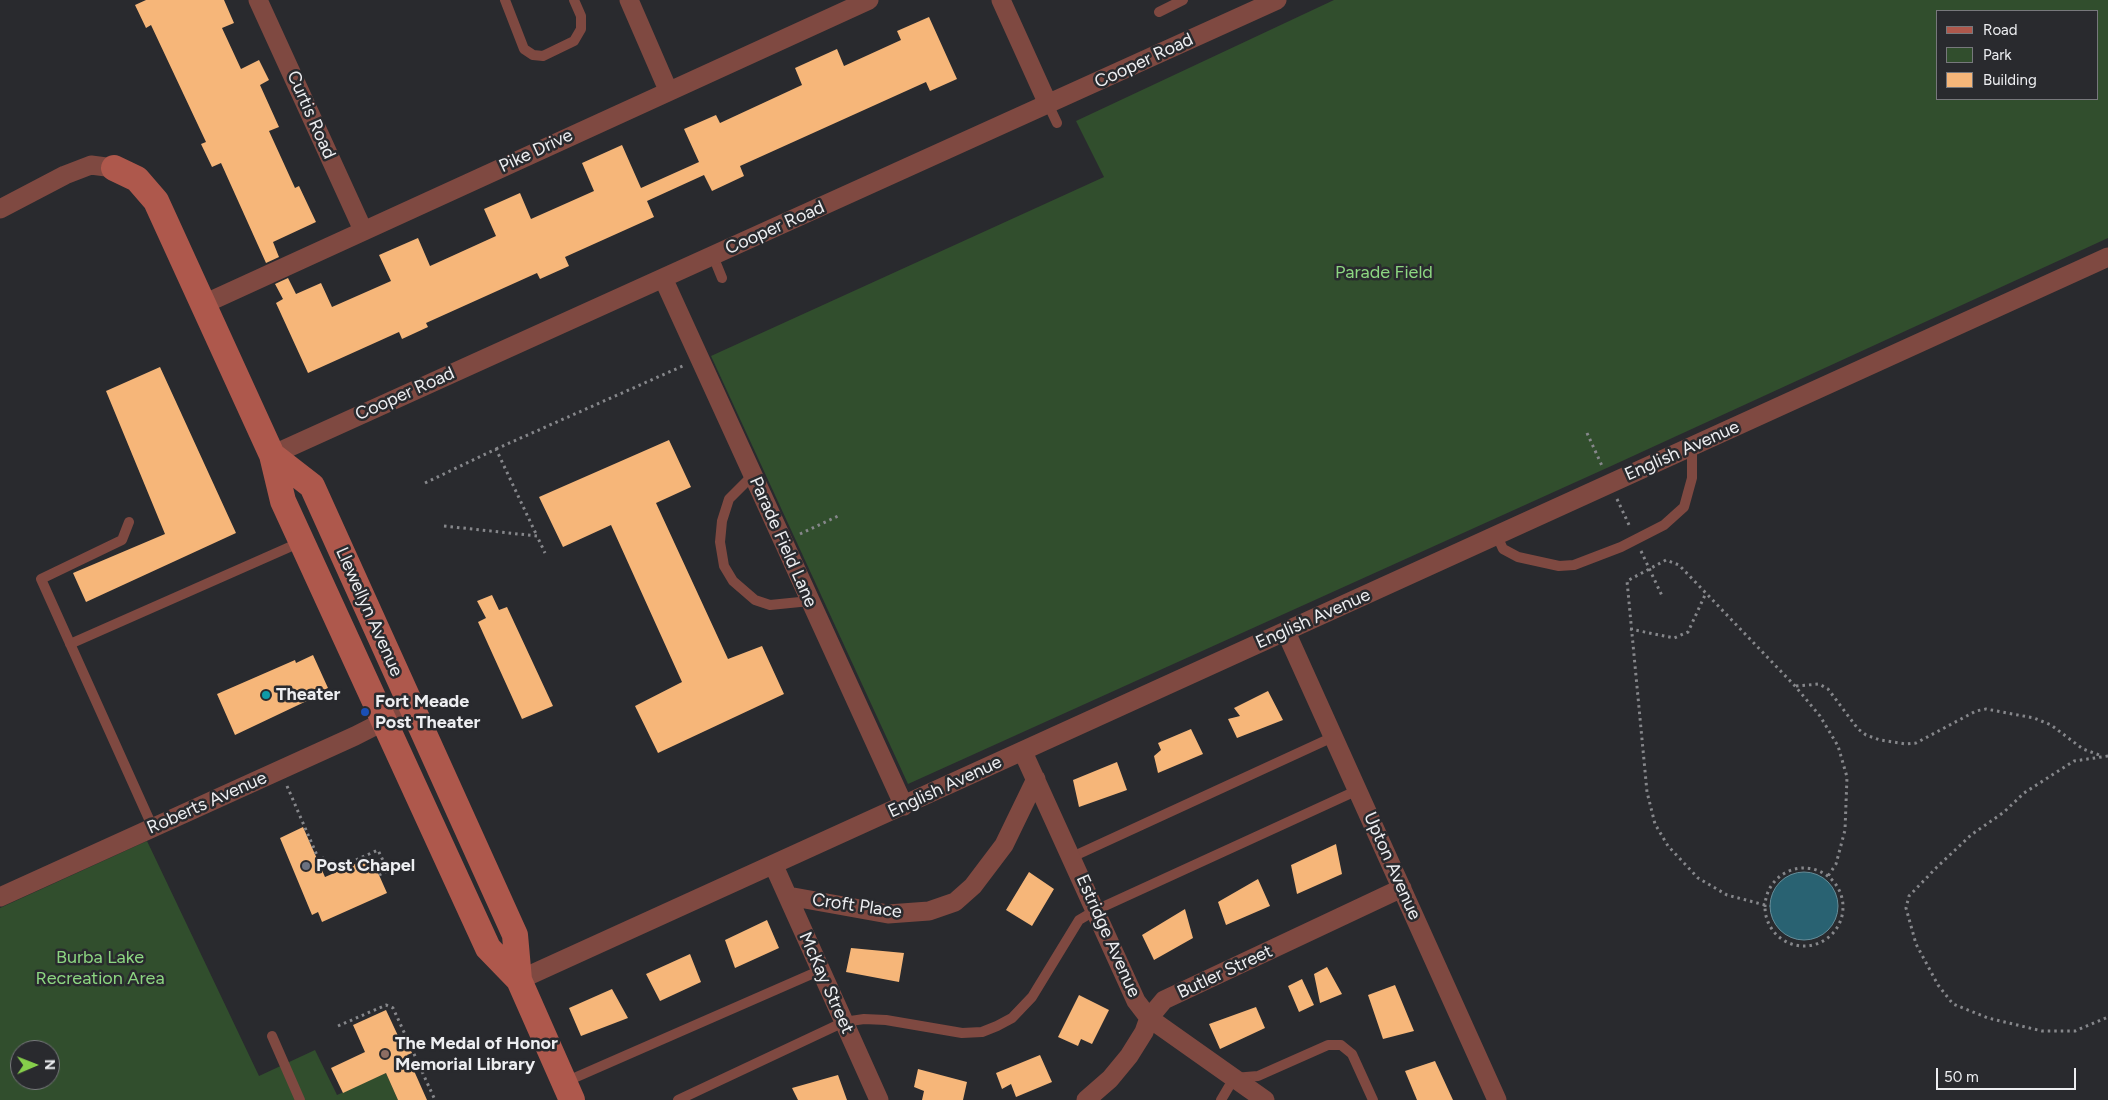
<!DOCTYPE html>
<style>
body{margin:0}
#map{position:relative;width:2108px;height:1100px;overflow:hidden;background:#292a2e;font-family:Figtree,sans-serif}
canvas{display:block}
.legend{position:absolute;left:1936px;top:10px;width:162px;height:90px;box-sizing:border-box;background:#292a2e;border:1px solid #77787c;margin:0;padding:6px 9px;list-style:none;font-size:15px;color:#edeef1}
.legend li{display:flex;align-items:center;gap:10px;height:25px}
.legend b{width:25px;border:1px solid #77787c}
.north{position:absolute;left:10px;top:1040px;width:50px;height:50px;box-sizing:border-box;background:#292a2e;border:1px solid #77787c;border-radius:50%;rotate:89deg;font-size:14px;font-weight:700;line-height:20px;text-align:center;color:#edeef1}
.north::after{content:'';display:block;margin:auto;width:18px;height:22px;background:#86cf4b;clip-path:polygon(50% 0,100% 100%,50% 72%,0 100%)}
.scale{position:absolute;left:1936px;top:1068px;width:140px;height:22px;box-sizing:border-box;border:2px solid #edeef1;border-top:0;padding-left:6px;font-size:15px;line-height:18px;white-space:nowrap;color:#edeef1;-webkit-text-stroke:4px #292a2e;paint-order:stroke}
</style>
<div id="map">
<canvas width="2108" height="1100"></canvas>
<ul class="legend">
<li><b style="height:6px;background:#ae584c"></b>Road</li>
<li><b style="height:14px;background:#314e2d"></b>Park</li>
<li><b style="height:14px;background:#f6b679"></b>Building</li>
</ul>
<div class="north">N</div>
<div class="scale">50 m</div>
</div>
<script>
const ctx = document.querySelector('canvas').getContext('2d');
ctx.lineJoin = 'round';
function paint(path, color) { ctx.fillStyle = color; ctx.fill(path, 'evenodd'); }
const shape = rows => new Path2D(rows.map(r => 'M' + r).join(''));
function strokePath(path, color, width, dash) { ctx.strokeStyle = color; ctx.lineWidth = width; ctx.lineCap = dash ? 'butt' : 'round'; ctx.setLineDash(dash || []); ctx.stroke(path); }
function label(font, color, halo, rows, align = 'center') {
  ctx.font = font + ' Figtree,sans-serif'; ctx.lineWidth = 5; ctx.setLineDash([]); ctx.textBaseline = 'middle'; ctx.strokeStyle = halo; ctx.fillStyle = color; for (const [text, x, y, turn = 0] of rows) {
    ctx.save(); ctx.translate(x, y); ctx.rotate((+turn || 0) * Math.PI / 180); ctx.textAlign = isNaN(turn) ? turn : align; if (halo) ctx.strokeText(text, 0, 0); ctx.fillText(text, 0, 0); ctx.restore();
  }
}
const green = shape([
 [1334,0,2108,0,2108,238,1609,467,908,784,711,356,1104,177,1076,121],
 [1937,11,2097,11,2097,99,1937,99],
 [147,841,259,1076,315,1050,337,1095,386,1073,398,1100,0,1100,0,908],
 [20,1050,50,1050,50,1080,20,1080]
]);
const water = shape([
 '1770 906a34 34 0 1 1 68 0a34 34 0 1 1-68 0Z'
]);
const building = shape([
 [146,0,224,0,234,23,222,28,241,69,259,60,269,80,260,85,279,127,269,131,295,188,299,186,316,222,273,242,279,257,266,263,221,163,212,167,201,144,206,142,151,25,146,28,135,5],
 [929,17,957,79,930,91,926,82,740,166,744,176,712,191,704,175,647,201,654,217,565,257,569,266,540,279,537,273,426,323,428,327,402,339,399,332,308,373,276,303,283,299,275,284,288,278,296,294,321,283,332,307,391,281,379,255,418,238,430,266,496,236,484,209,520,193,531,219,594,191,582,163,622,145,641,188,699,162,684,129,716,115,720,123,802,85,795,68,837,49,844,66,901,40,897,31],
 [160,367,236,533,86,602,73,573,165,534,106,391],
 [669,440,691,487,656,503,728,659,762,646,784,694,658,753,635,706,682,682,611,525,563,547,539,497],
 [492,595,499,610,507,607,553,706,522,719,478,622,486,618,477,601],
 [313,655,328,688,312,696,313,698,235,735,217,694,295,660,296,663],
 [1268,691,1283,720,1237,738,1228,719,1240,716,1234,708],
 [1191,729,1203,754,1158,773,1154,756,1161,750,1158,743],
 [1117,762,1127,790,1079,807,1073,780],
 [303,827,325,877,371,857,387,893,322,922,318,912,312,915,280,838],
 [1336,844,1342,874,1297,894,1291,865],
 [1029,872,1054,889,1032,926,1006,910],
 [1258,879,1270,906,1226,925,1218,902],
 [1185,909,1193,938,1154,960,1142,935],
 [767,920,779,948,735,968,725,940],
 [851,948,904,953,899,982,846,972],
 [690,954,701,982,660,1001,646,974],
 [1327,967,1342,994,1320,1003,1314,974],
 [1302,979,1314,1005,1299,1012,1288,986],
 [1395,985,1414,1031,1383,1039,1368,995],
 [612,989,628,1018,581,1036,569,1008],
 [1079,995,1109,1010,1092,1044,1081,1039,1078,1046,1058,1037],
 [1256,1007,1265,1028,1220,1049,1209,1024],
 [386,1010,400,1040,405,1037,412,1053,407,1055,427,1100,398,1100,386,1073,343,1093,331,1068,365,1052,353,1025],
 [1040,1055,1052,1082,1016,1097,1011,1084,1002,1089,996,1073],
 [1435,1061,1453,1100,1417,1100,1405,1071],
 [918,1069,967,1082,963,1100,922,1100,924,1091,914,1087],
 [838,1075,847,1100,798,1100,792,1088]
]);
const path = shape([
 [1587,433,1603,468],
 [496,449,685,365],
 [425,483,496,449,537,536],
 [1617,499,1630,527],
 [444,526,537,536,545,553],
 [800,534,838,516],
 [1641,551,1663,598],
 [1630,629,1674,638,1688,632,1705,595],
 [1796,686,1819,684,1828,689,1858,729,1866,735,1880,740,1906,744,1916,743,1976,711,1986,709,2034,718,2051,725,2083,749,2102,756],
 [2108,756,2074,761,2024,793,2004,812,1971,835,1936,868,1909,896,1906,908,1916,944,1938,985,1953,1004,1988,1018,2042,1031,2075,1031,2108,1017],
 [287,786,319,860,323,858,329,872,378,850,388,871],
 '1765 907a39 39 0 1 1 78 0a39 39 0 1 1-78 0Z',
 [379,875,392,869],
 [1765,905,1727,895,1698,878,1668,846,1655,824,1647,792,1627,581,1666,560,1679,565,1795,686,1820,716,1838,746,1847,777,1845,830,1836,864,1828,876],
 [338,1026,386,1005,393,1008,435,1100]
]);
const lane = shape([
 [505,0,524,49,533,55,543,56,574,41,581,29,581,16,574,0],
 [1159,12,1183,0],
 [1048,104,1057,123],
 [713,256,722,278],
 [753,475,729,499,722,521,720,542,724,566,733,581,755,600,770,605,810,601],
 [129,522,122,540,41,579,153,828],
 [1497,536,1503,549,1518,557,1559,566,1574,565,1621,547,1664,525,1684,507,1692,478,1692,447],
 [70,644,301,542],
 [1072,857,1333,737],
 [272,1036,300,1100],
 [565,1082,821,970],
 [678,1100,844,1022,864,1019,886,1020,962,1033,982,1032,997,1026,1012,1018,1032,997,1079,920,1096,910,1358,790],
 [1221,1100,1234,1078,1258,1076,1328,1045,1341,1045,1352,1054,1373,1100]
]);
const street = shape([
 [258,0,363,230],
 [629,0,668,90],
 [1001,0,1048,104],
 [0,209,65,175,91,165,114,168],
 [663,278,904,806],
 [204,304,869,0],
 [272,455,1277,0],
 [1286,632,1497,1100],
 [1023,752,1136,1001,1149,1018,1265,1100],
 [774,866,879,1100],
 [788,896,888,914,929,911,955,902,973,886,1004,845,1036,779],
 [0,897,355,736,412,707],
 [519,980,2108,257],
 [1086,1100,1110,1079,1129,1056,1144,1032,1149,1018,1164,1000,1402,888]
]);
const secondary = shape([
 [114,168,137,179,156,201,272,455,283,501,488,948,519,980,572,1100],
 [272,455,312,486,515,935,519,980]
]);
const markers = [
 [266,695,5,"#0f9aa8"],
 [365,712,5,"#1a4fb4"],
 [306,866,5,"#6b7280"],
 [385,1054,5,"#8d6e63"]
];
const streetNames = [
 ["Cooper Road",1144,61,-25],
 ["Curtis Road",311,115,66],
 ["Pike Drive",536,151,-25],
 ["Cooper Road",775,228,-24],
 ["Cooper Road",405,394,-24],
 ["English Avenue",1682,451,-24],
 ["Parade Field Lane",783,542,66],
 ["Llewellyn Avenue",369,612,66],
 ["English Avenue",1313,619,-24],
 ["English Avenue",945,787,-25],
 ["Roberts Avenue",207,803,-24],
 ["Upton Avenue",1392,866,66],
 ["Croft Place",857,906,8],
 ["Estridge Avenue",1108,936,66],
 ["Butler Street",1225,972,-25],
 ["McKay Street",826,983,66]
];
const parkNames = [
 ["Parade Field",1384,273],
 ["Burba Lake",100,958],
 ["Recreation Area",100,979]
];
const poiNames = [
 ["Theater",276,695],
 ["Fort Meade",375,702],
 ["Post Theater",375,723],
 ["Post Chapel",316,866],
 ["The Medal of Honor",395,1044],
 ["Memorial Library",395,1065]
];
paint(green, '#314e2d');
paint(water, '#296272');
strokePath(water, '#648c98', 1);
paint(building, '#f6b679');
strokePath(path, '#86878b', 3, [2.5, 4]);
strokePath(lane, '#7f4941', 10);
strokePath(street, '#7f4941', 19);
strokePath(secondary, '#ae584c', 26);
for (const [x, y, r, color] of markers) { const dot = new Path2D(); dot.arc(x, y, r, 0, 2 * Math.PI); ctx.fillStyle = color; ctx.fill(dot); strokePath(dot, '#292a2e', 2); }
label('18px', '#edeef1', '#292a2e', streetNames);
label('18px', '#8cd681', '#292a2e', parkNames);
label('bold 18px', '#edeef1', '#292a2e', poiNames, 'left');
</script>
